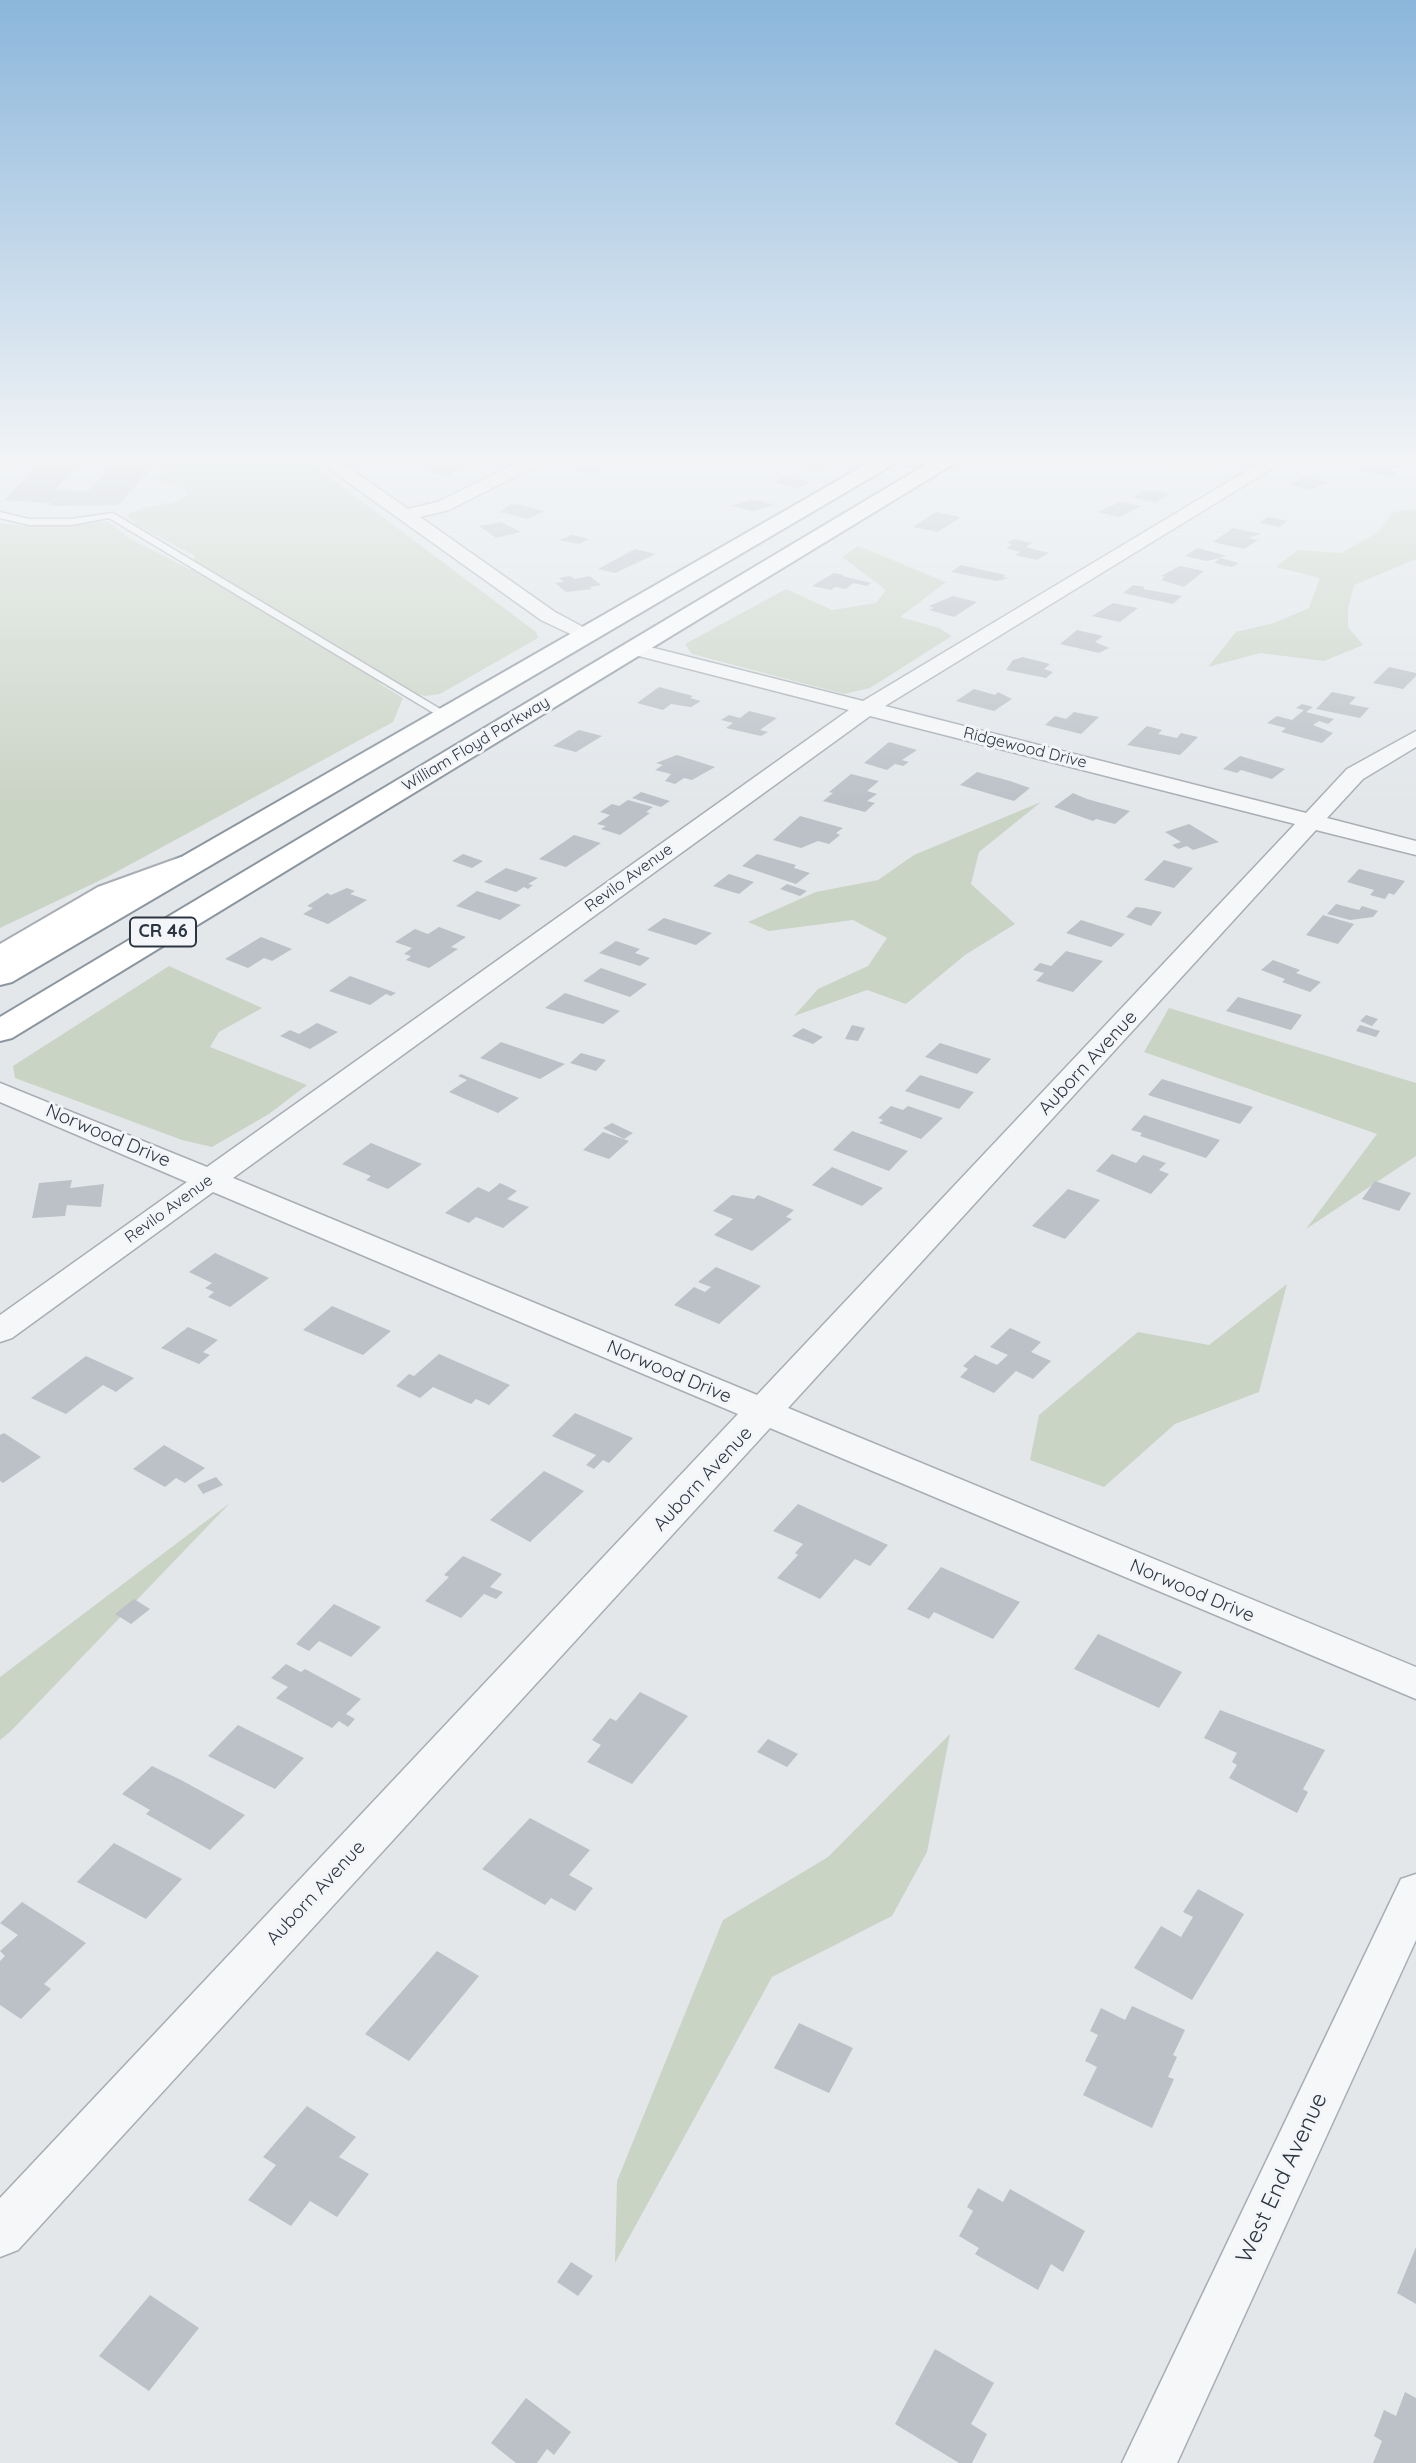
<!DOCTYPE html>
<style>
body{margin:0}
canvas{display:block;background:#e3e7ea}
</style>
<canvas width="1416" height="2463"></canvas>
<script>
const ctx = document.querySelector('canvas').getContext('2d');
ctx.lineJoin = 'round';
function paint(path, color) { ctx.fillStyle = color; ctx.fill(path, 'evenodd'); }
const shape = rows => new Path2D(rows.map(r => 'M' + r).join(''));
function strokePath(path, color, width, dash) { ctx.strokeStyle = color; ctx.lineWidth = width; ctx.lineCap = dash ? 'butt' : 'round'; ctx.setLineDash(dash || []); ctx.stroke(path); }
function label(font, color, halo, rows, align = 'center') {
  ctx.font = font + ' Quicksand,sans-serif'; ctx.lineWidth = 6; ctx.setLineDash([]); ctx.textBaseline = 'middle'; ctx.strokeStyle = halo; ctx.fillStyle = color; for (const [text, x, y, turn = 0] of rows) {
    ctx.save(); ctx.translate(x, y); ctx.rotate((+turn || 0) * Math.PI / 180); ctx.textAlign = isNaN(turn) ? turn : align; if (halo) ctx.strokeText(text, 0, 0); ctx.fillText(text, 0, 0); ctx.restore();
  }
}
const green = shape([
 [174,458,304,458,536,632,538,638,440,694,425,696,377,682,403,698,393,722,107,877,0,928,0,523,22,526,108,522,129,538,191,570,195,556,135,524,127,515,143,508,172,503,188,495,182,487,156,480],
 [1416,509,1416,559,1354,585,1348,609,1348,627,1363,645,1324,661,1260,653,1208,667,1236,632,1274,623,1309,608,1320,578,1276,567,1298,550,1341,553,1379,532,1393,512],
 [858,546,946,582,900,617,939,628,952,636,870,688,844,694,692,654,685,644,786,589,832,610,876,603,886,590,842,557],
 [1041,802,979,852,971,884,1015,924,965,955,906,1004,867,990,794,1016,818,989,868,966,887,938,853,920,769,931,748,922,816,892,878,880,914,855],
 [169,966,262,1008,219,1032,210,1047,307,1085,269,1114,212,1147,182,1140,15,1078,13,1066],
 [1169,1008,1416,1083,1416,1156,1306,1229,1377,1134,1144,1052],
 [1287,1284,1259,1392,1175,1424,1104,1487,1030,1460,1039,1415,1138,1332,1209,1345],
 [230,1503,10,1732,0,1740,0,1677],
 [950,1734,927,1852,892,1916,772,1977,615,2263,617,2181,723,1920,828,1857]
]);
const building = shape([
 [46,458,86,458,55,490,88,491,119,458,160,458,119,505,48,506,51,503,4,500],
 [1163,458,1184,458,1206,464,1194,467,1159,461],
 [454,459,475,464,446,476,425,471],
 [815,460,831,463,819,470,803,467],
 [590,465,605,468,592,474,575,470],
 [1370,465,1398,472,1390,476,1358,471],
 [785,476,811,482,798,489,775,482],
 [1306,476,1330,482,1310,490,1290,485],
 [1153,490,1170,494,1155,503,1132,497,1143,491],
 [751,500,761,501,774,505,754,511,731,506],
 [1120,502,1141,506,1120,517,1097,512],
 [511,504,521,505,545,511,528,519,500,512],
 [936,512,961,517,938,532,913,527],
 [1268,517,1288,521,1279,527,1259,523],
 [501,522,521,532,496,538,479,526],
 [1233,528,1261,534,1248,538,1258,540,1244,549,1213,542],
 [572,535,589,539,579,544,559,540],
 [1014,539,1032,543,1026,547,1049,553,1037,560,1015,555,1020,552,1006,548,1013,544,1007,543],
 [1198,548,1227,556,1207,561,1185,556],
 [635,549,656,554,615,573,598,569],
 [1220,558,1239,563,1232,567,1214,563],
 [961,565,1006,575,1003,577,1009,578,997,581,951,572],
 [1180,566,1204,571,1184,587,1161,580,1165,577,1161,576],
 [834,573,844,575,842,576,871,583,867,586,853,583,846,589,835,587,831,590,812,586],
 [570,576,575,579,590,576,601,585,589,587,592,589,566,592,555,583,564,582,559,578],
 [1133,585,1145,587,1143,589,1182,596,1173,604,1123,593],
 [953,596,977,602,954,617,929,610,934,608,929,606],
 [1113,603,1138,608,1120,622,1092,616],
 [1077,630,1103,636,1095,642,1109,648,1099,653,1060,644],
 [1023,657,1050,664,1044,669,1053,672,1046,678,1006,670,1013,660],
 [1389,667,1416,673,1416,676,1403,689,1373,683],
 [659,687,693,696,690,698,701,701,691,707,671,704,663,710,637,703],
 [974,689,995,695,998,692,1012,699,994,711,956,701],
 [1332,692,1356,697,1349,704,1369,708,1360,718,1316,709],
 [1302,704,1313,707,1306,712,1334,719,1328,724,1319,721,1313,725,1333,733,1322,743,1281,732,1286,728,1267,723,1277,716,1292,720,1304,710,1296,708],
 [749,711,777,718,760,730,768,732,761,736,726,728,733,723,721,720,729,715,740,718],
 [1074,712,1099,717,1081,734,1045,725,1055,716,1066,719],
 [1147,726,1162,730,1158,734,1177,738,1181,733,1198,737,1180,755,1127,745],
 [579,730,602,736,576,752,553,746],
 [889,742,917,750,902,760,909,762,903,766,895,764,887,770,864,763],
 [677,755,715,767,692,780,684,778,675,784,665,781,671,774,655,770,663,765,656,763],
 [1240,756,1285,769,1272,779,1241,770,1237,773,1223,769],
 [977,772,1010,781,1030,788,1014,801,960,785],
 [851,774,879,781,867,791,877,794,867,801,875,803,865,812,823,801,833,793,829,792],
 [641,792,670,801,661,807,632,798],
 [1073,793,1087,799,1130,811,1115,824,1096,819,1093,821,1054,807],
 [628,800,653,807,646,812,650,813,620,835,601,829,606,826,597,824,610,815,600,812,612,804,619,806],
 [800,816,843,828,836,833,840,835,829,844,818,841,801,848,773,840],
 [1189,824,1219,842,1193,850,1187,846,1178,849,1172,845,1181,842,1165,832],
 [574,835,601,843,566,867,539,859],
 [463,854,483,861,472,868,452,861],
 [757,854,796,865,794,868,810,873,796,884,742,866],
 [1164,860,1193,868,1174,888,1144,880],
 [506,868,538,878,528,884,533,885,528,889,524,887,516,892,484,882],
 [1359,869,1405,881,1394,895,1389,893,1385,899,1370,895,1374,890,1347,882],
 [729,874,754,882,739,894,713,886],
 [787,884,807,891,800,896,780,889],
 [347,888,355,891,350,894,367,900,328,924,303,914,313,908,307,906,327,893,331,895],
 [477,891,521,905,500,920,456,906],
 [1336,904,1359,910,1362,906,1378,911,1373,917,1350,920,1327,914],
 [1136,907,1144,908,1162,912,1151,926,1126,917],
 [1323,915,1354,924,1338,944,1306,935],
 [664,918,712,933,696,945,647,930],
 [1081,920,1125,934,1111,947,1066,933],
 [439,927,466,937,451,947,458,949,429,968,406,960,411,956,404,954,412,948,395,942,415,929,428,934],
 [261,937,292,949,272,961,264,958,248,968,225,959],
 [616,941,640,949,635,953,650,958,640,966,599,953],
 [1066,951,1103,961,1073,992,1036,981,1044,973,1033,970,1040,963,1051,966],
 [1273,960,1300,970,1296,973,1321,982,1310,992,1282,982,1285,979,1261,970],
 [601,968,647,984,630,997,583,981],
 [350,976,396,993,391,996,386,994,370,1005,329,991],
 [565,993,620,1011,603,1024,545,1008],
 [1238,997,1302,1015,1291,1030,1226,1011],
 [1366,1015,1378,1019,1372,1026,1360,1021],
 [317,1023,338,1032,310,1049,280,1036,290,1030,299,1034],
 [852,1025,865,1028,858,1041,845,1039],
 [1360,1025,1380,1031,1376,1037,1356,1031],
 [803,1028,823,1037,813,1044,792,1036],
 [501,1042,565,1064,540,1079,480,1058],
 [940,1043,991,1059,977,1074,925,1057],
 [581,1053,606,1060,596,1071,570,1063],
 [461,1074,519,1098,498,1113,449,1092,467,1080,458,1076],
 [920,1075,974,1092,959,1109,905,1091],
 [1162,1079,1253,1107,1240,1124,1148,1095],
 [891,1106,903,1110,908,1106,943,1118,921,1139,879,1123,883,1120,878,1118],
 [1144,1115,1220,1140,1206,1158,1140,1136,1142,1133,1131,1130],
 [612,1123,633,1133,624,1139,603,1128],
 [852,1131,908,1151,889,1171,833,1150],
 [603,1132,629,1141,609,1159,583,1150],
 [371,1143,422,1164,388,1189,366,1180,371,1176,342,1164],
 [1112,1154,1136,1163,1143,1155,1166,1163,1159,1170,1169,1174,1151,1194,1096,1171],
 [832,1167,883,1188,862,1206,812,1185],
 [72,1180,70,1188,104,1184,101,1207,67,1205,65,1216,32,1218,39,1183],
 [1375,1181,1411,1193,1399,1211,1362,1199],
 [500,1183,517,1191,507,1199,529,1207,503,1228,476,1217,469,1223,445,1213,478,1187,489,1192],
 [1068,1189,1100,1200,1065,1239,1032,1226],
 [732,1195,754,1199,758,1195,794,1210,786,1217,792,1219,752,1251,714,1235,733,1219,713,1211],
 [215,1253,269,1278,230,1307,208,1297,214,1292,205,1288,212,1283,189,1272],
 [716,1267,761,1286,719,1324,674,1305,694,1287,705,1292,711,1287,698,1282],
 [332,1306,391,1331,363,1355,303,1330],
 [188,1327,218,1340,203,1352,210,1355,199,1364,161,1348],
 [1010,1328,1041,1342,1031,1352,1051,1361,1033,1379,1016,1371,994,1393,960,1377,968,1369,963,1366,975,1355,997,1365,1008,1355,990,1347],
 [439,1354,510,1385,489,1405,476,1399,471,1404,433,1387,420,1398,396,1386,409,1374,414,1376],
 [86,1356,134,1378,116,1392,103,1385,66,1414,31,1398],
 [575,1413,633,1438,609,1463,603,1460,594,1469,586,1465,596,1455,552,1436],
 [4,1433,41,1457,3,1483,0,1481,0,1435],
 [164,1445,205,1468,185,1483,176,1478,165,1487,133,1469],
 [544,1471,584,1491,530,1542,490,1520],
 [216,1477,223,1485,203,1494,197,1485],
 [798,1504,888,1545,870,1566,855,1559,820,1599,777,1578,798,1555,795,1553,803,1544,773,1531],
 [463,1556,502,1574,490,1587,503,1592,496,1599,484,1594,461,1618,425,1601,449,1577,444,1575],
 [941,1567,1020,1602,993,1639,934,1612,929,1619,907,1609],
 [134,1599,150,1609,131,1624,115,1614],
 [334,1604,381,1627,351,1657,319,1641,309,1651,296,1644],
 [1098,1634,1182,1672,1159,1708,1074,1669],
 [286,1664,301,1672,305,1669,361,1699,346,1714,355,1719,348,1727,339,1721,332,1728,276,1698,288,1687,271,1678],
 [640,1692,688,1716,632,1784,587,1762,601,1745,592,1740,610,1718,616,1721],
 [1220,1710,1325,1750,1303,1789,1308,1792,1297,1813,1229,1778,1237,1765,1232,1762,1237,1753,1204,1738],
 [238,1725,304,1758,275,1789,208,1756],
 [768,1739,798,1754,787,1767,757,1752],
 [152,1766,181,1780,245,1815,210,1850,146,1814,150,1810,122,1794],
 [530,1818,590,1850,569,1875,593,1888,575,1911,551,1898,545,1905,482,1869],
 [114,1843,182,1879,146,1919,77,1882],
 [1198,1889,1244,1914,1192,2000,1134,1968,1161,1926,1181,1937,1193,1917,1183,1912],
 [22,1902,86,1943,44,1984,51,1989,21,2019,0,2005,0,1961,5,1956,0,1951,18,1935,0,1923],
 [437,1951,479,1976,409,2061,365,2034],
 [1132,2006,1185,2030,1173,2055,1177,2057,1168,2077,1174,2079,1152,2128,1083,2095,1097,2067,1085,2061,1098,2035,1090,2031,1101,2008,1125,2020],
 [799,2023,853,2048,829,2093,774,2068],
 [307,2106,356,2137,339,2157,369,2174,337,2217,310,2201,291,2226,248,2200,276,2165,263,2157],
 [978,2188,1003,2202,1010,2189,1085,2231,1063,2272,1051,2264,1038,2290,975,2254,979,2248,959,2236,973,2211,967,2207],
 [1416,2247,1416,2304,1397,2293],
 [571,2262,593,2276,578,2296,557,2282],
 [150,2295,199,2328,149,2391,99,2356],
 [935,2349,994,2383,971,2424,987,2434,972,2463,959,2463,895,2424],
 [1405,2392,1416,2398,1416,2463,1373,2463,1382,2441,1374,2436,1384,2410,1396,2416],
 [526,2398,571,2432,554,2455,547,2449,537,2463,516,2463,491,2443]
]);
const lane = shape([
 [0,458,9,458,0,467,0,458],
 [0,512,29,519,71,519,113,513,452,716,442,718,109,518,71,525,29,525,0,518,0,512]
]);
const street = shape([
 [314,458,335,458,408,509,437,502,529,458,552,458,449,510,420,517,555,612,598,635,595,639,581,639,541,620,314,458],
 [1268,458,1289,458,885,706,1306,813,1347,769,1416,731,1416,747,1363,779,1327,818,1416,841,1416,855,1316,830,788,1408,1416,1667,1416,1699,770,1428,18,2250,0,2257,0,2198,738,1414,213,1192,12,1338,0,1342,0,1315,187,1182,0,1102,0,1083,207,1167,849,710,627,653,624,649,627,645,634,643,863,701,1268,458],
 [870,716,1295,824,757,1395,233,1178,870,716],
 [1416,1874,1416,1940,1177,2463,1122,2463,1401,1879,1416,1874]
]);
const secondary = shape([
 [181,857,192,860,196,866,192,872,120,901,11,964,0,967,0,944,98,887,181,857]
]);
const highway = shape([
 [877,458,904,458,12,982,0,985,0,961,877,458],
 [937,458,963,458,12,1038,0,1041,0,1017,937,458]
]);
const farStreetnames = [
 ["William Floyd Parkway",476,744,-31],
 ["Ridgewood Drive",1025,748,14],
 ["Revilo Avenue",629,878,-36],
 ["Revilo Avenue",169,1209,-36]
];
const shields = [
 [163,932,66]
];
const shieldNames = [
 ["CR 46",163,932]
];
const streetNames = [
 ["Auborn Avenue",1088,1063,-47],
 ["Norwood Drive",108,1136,23],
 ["Norwood Drive",669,1372,23],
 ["Auborn Avenue",703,1479,-47],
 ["Norwood Drive",1192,1591,23],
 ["Auborn Avenue",316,1893,-47]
];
const nearStreetnames = [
 ["West End Avenue",1282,2178,-65]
];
paint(green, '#cad4c5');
paint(building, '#bbc1c7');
strokePath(lane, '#a8aeb4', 3);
strokePath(street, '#a8aeb4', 3);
strokePath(secondary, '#a8aeb4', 4);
strokePath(highway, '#8b96a0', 4);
paint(lane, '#f6f7f9');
paint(street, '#f6f7f9');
paint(secondary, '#fff');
paint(highway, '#fff');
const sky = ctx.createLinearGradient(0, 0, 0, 803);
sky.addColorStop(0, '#8bb6db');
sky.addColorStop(0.57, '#f2f4f6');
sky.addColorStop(1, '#f2f4f600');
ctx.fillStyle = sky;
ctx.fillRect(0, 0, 1416, 803);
label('16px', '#2c3642', '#f3f5f8', farStreetnames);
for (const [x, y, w] of shields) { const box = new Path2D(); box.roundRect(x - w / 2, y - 14.5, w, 29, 5); ctx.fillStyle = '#f3f5f8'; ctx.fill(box); strokePath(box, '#2c3642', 2); }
label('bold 18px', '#2c3642', null, shieldNames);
label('19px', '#2c3642', '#f3f5f8', streetNames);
label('23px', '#2c3642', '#f3f5f8', nearStreetnames);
</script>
